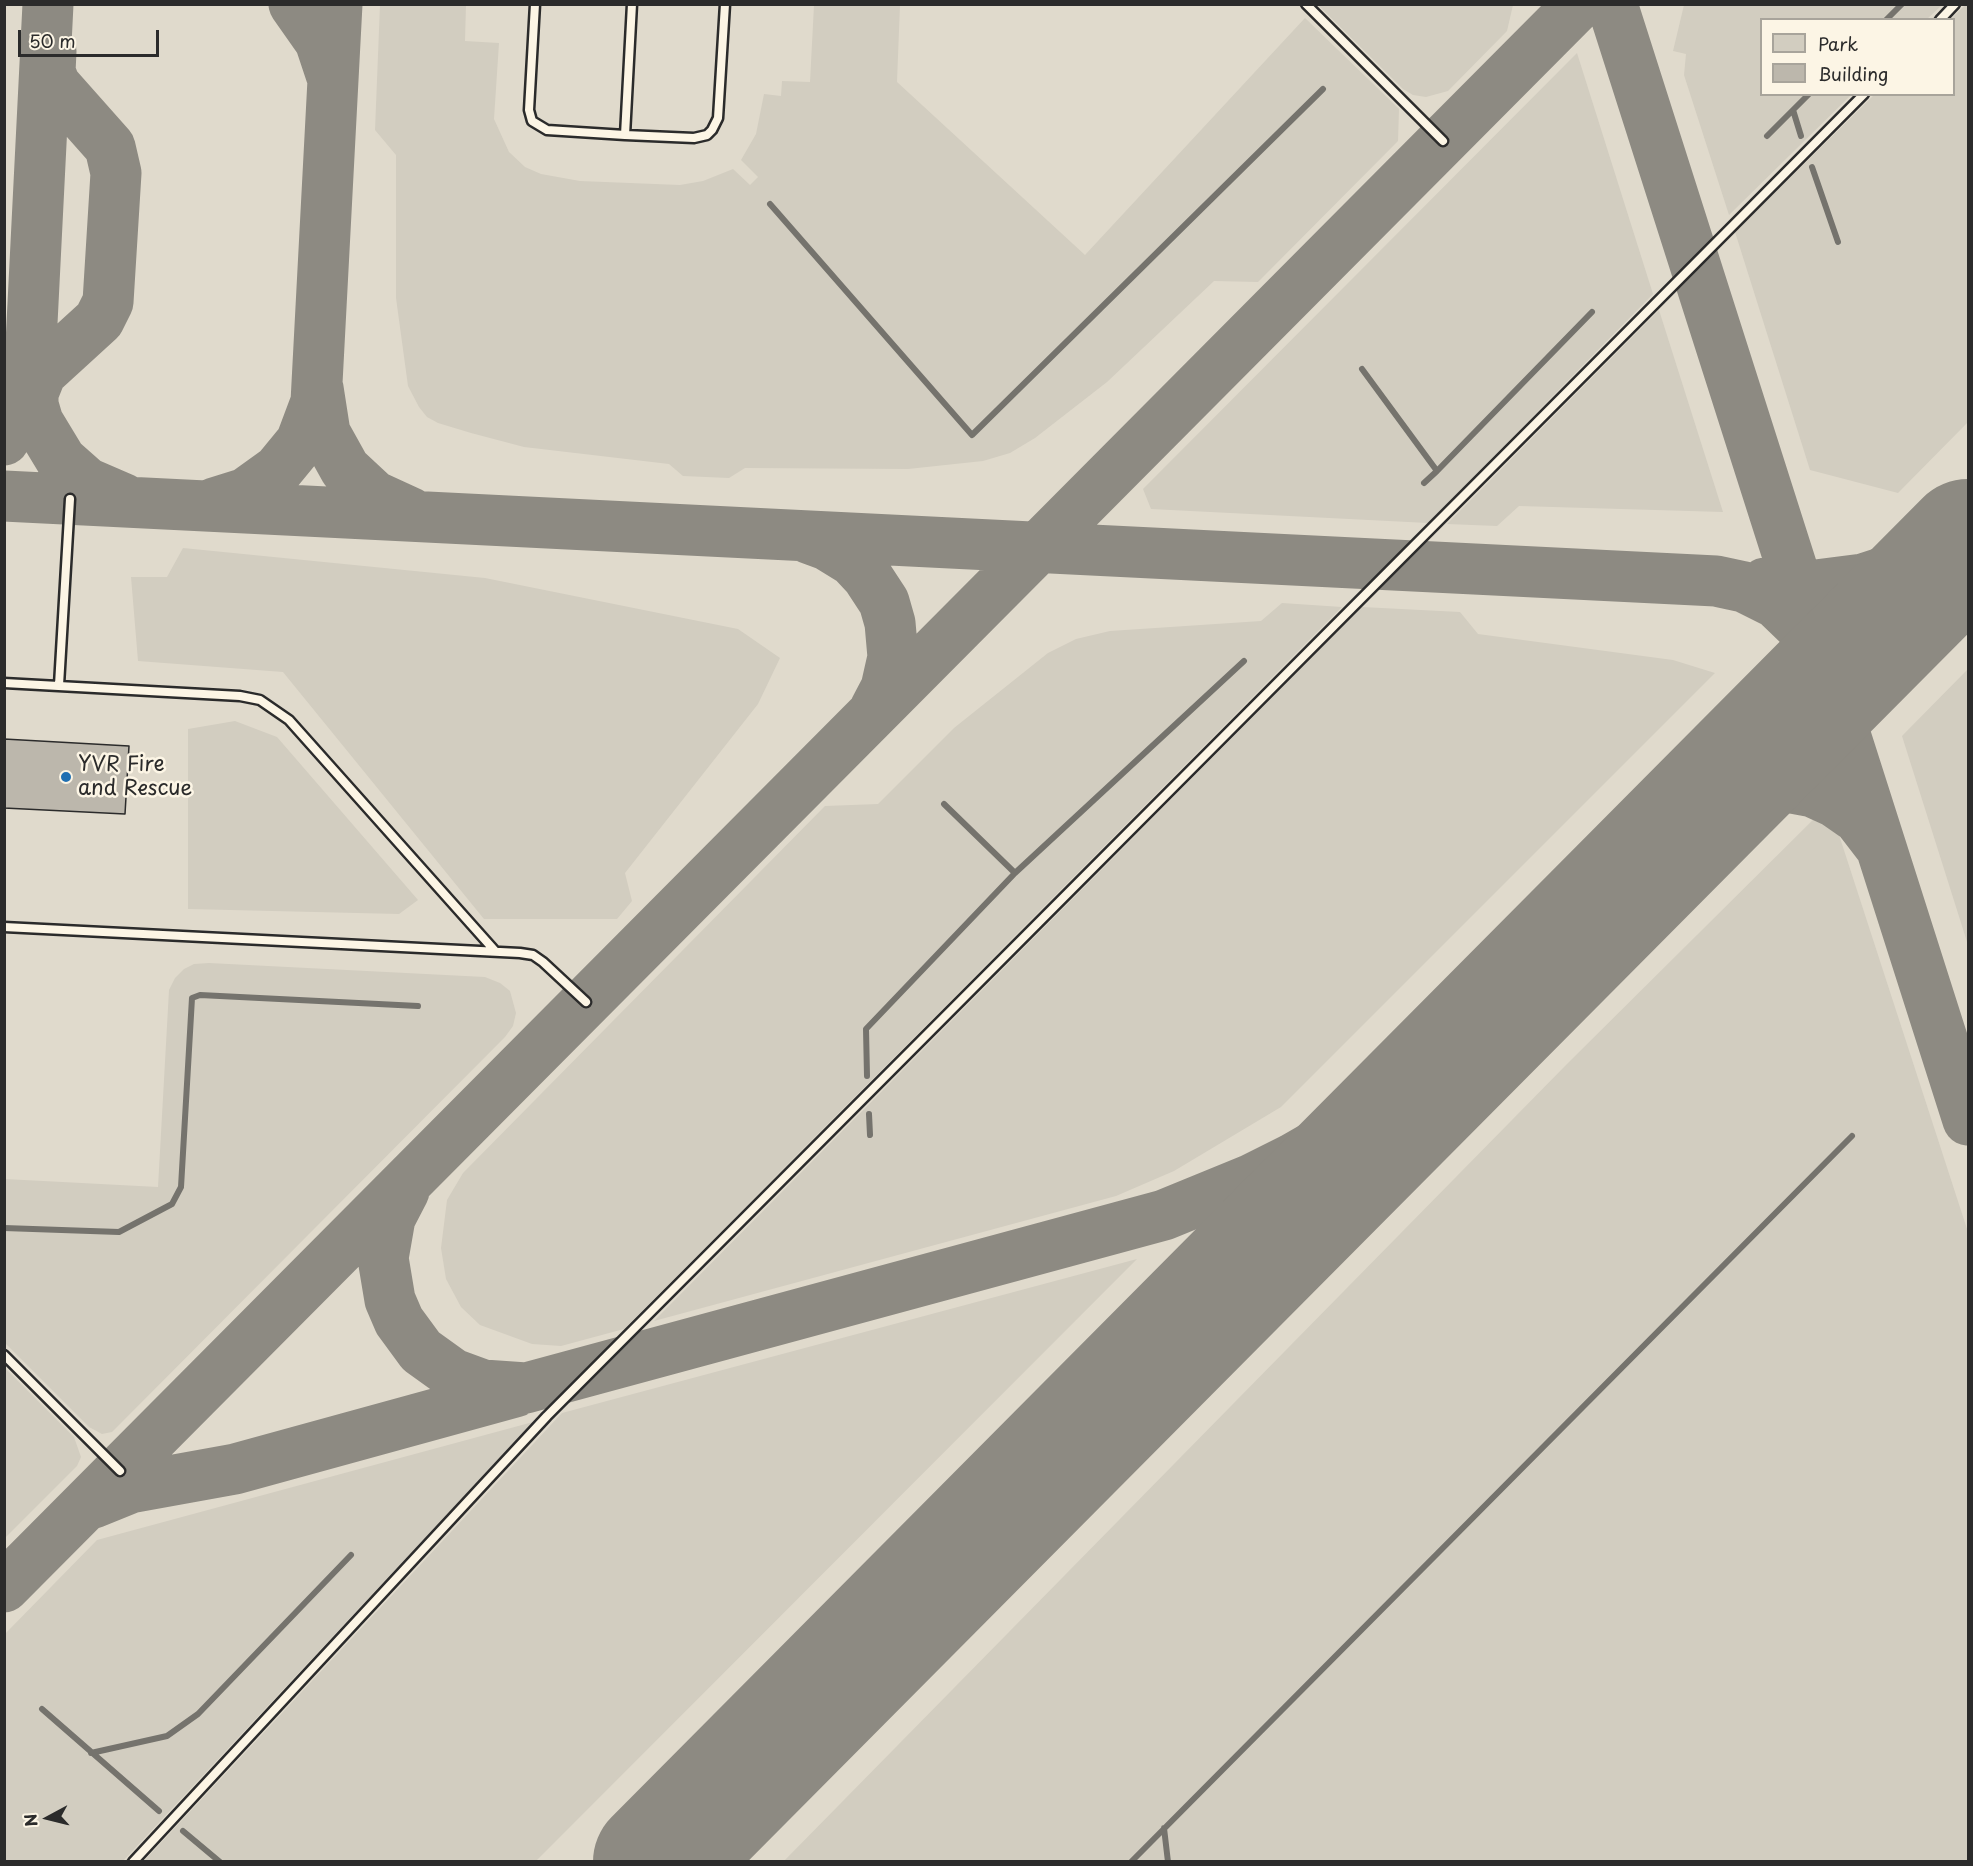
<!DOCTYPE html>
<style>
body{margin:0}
#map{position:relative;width:1973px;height:1866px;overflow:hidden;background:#efe9da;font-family:"Playpen Sans",sans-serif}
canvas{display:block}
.frame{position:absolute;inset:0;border:6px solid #2b2b2b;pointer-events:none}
.legend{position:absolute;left:1760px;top:18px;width:195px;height:78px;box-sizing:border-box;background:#fcf5e5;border:2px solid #a8a49b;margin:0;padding:8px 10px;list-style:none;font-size:18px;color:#2b2b2b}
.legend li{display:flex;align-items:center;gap:12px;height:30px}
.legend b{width:30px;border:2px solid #a8a49b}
.north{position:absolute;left:18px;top:1788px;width:60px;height:60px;-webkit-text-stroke:4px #fcf5e5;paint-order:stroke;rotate:263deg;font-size:16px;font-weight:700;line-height:24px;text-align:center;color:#2b2b2b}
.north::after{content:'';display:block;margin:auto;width:21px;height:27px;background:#2b2b2b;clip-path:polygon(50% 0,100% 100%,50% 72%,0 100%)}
.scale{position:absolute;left:18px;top:30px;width:141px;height:27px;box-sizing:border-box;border:3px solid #2b2b2b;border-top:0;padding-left:8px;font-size:18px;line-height:21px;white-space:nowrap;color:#2b2b2b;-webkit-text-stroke:4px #fcf5e5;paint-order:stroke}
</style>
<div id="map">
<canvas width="1973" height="1866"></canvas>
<div class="frame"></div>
<ul class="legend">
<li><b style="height:16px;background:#d2cdc0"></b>Park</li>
<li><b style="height:16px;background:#bcb7ac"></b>Building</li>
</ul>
<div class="north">N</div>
<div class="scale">50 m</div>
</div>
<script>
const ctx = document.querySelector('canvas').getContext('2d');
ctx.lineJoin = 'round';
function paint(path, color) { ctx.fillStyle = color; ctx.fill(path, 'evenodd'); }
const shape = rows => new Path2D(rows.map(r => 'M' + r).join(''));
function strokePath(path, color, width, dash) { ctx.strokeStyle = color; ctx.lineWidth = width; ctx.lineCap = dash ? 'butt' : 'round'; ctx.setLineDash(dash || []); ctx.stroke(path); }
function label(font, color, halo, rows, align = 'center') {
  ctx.font = font + ' "Playpen Sans",sans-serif'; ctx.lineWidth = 5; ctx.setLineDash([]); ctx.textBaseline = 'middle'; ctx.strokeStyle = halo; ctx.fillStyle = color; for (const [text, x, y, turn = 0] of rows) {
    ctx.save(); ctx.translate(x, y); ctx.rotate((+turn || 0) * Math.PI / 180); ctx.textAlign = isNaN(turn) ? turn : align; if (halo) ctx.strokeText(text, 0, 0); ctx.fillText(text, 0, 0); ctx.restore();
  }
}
const built = shape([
 [5,5,1968,5,1968,1861,5,1861],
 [1762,20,1954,20,1954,94,1762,94]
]);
const green = shape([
 [1966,4,1968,5,1968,422,1898,493,1810,470,1735,232,1874,95,1954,94,1954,20,1951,19],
 [380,5,466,5,465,41,499,43,494,119,509,152,525,167,541,174,580,181,680,185,703,181,733,169,750,185,758,177,741,160,756,134,764,94,781,96,782,81,810,82,814,5,900,5,897,82,1085,255,1305,18,1399,109,1398,141,1258,282,1214,281,1107,382,1035,438,1010,453,983,461,908,469,745,468,729,478,683,476,669,464,524,447,471,433,438,423,427,417,419,407,408,386,396,298,396,155,375,130],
 [1318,5,1513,5,1507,31,1448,91,1426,97,1413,95,1403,89],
 [1684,5,1684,4,1942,5,1927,19,1762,20,1762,94,1851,95,1729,215,1684,75,1686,54,1673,51],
 [1577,53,1653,294,1428,523,1151,509,1143,489],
 [1659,310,1723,512,1519,506,1497,526,1447,524],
 [183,548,485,578,738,629,780,658,758,704,625,873,632,901,617,919,484,919,283,672,138,661,131,577,167,577],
 [1282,603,1342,607,624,1329,561,1346,532,1344,480,1325,461,1307,446,1279,441,1248,447,1200,463,1173,825,806,878,804,954,728,1048,653,1076,639,1110,631,1261,621],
 [1362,607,1460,612,1478,634,1673,660,1715,673,1281,1107,1174,1171,1116,1196,654,1321],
 [1968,669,1968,945,1902,736],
 [235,721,277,737,418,900,399,914,188,909,188,729],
 [1829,804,1968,1232,1968,1861,784,1861,1567,1064],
 [209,963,485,977,500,983,510,991,516,1013,513,1026,505,1037,112,1432,102,1434,89,1427,5,1343,5,1179,158,1187,169,990,175,978,184,969,194,964],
 [1137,1259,536,1861,144,1861,562,1413],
 [5,1368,74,1437,81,1457,77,1466,5,1538],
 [533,1422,123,1861,5,1861,5,1634,97,1540]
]);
const stream = shape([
 [1886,20,1902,4],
 [1793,110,1801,136],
 [1767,136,1809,94],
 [1812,167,1838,242],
 [770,204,972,435,1323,89],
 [1362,369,1437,471,1592,312],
 [1424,483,1437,471],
 [944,804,1015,873],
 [867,1076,866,1029,1015,873,1244,661],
 [869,1114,870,1135],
 [4,1228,119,1232,172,1204,181,1187,192,998,200,995,418,1006],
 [42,1709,159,1811],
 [91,1753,167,1736,198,1714,351,1555],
 [1164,1828,1168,1862],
 [183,1831,220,1862],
 [1131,1862,1852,1136]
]);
const taxiway = shape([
 [294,4,320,41,331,74],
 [1612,4,1968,1120],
 [30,373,31,398,38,422,61,460,87,483,124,499],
 [318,388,325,433,345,469,374,496,411,513],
 [33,405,33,393,41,373,99,320,108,302,116,173,110,147,55,85,50,72,51,51],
 [4,440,22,408,29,383,48,4],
 [4,496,1716,581,1744,587,1776,603,1803,629,1823,663],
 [214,503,246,493,278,470,301,442,316,402,337,4],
 [808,538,827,545,853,561,867,576,884,602,890,623,893,657,886,688,875,709],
 [1765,583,1816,585,1863,579,1906,565,1940,548,1968,529],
 [1770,743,1791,705,1803,675,1807,629],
 [1683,830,1734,797,1760,789,1786,787,1813,792,1835,802,1858,818,1878,844],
 [404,1191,390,1218,383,1258,390,1300,399,1321,421,1351,453,1374,483,1385,526,1388,1164,1215,1252,1179,1292,1159,1442,1073],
 [93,1503,130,1488,235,1469,515,1392],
 [4,1587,1579,4]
]);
const runway = shape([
 [657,1862,1968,543]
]);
const building = shape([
 [4,739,129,746,125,814,4,808,4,739]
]);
const lane = shape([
 [535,4,529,110,532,121,547,130,625,135,632,4],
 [1306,4,1443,141],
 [1940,20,1955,4],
 [625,135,694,138,707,135,712,130,718,118,725,4],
 [4,683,240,696,260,700,289,720,495,951],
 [59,685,70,499],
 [4,927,520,953,533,955,543,962,586,1002],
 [4,1355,120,1471],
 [133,1862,547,1416,1864,94]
]);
const markers = [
 [66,777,6,"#1f6fb2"]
];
const poiNames = [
 ["YVR Fire",78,765],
 ["and Rescue",78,789]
];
paint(built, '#e0dacc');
paint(green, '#d2cdc0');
strokePath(stream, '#75736d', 6);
strokePath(taxiway, '#8d8a82', 51);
strokePath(runway, '#8d8a82', 128);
paint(building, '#bcb7ac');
strokePath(building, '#2b2b2b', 1.5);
strokePath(lane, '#2b2b2b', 13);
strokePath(lane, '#fcf5e5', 8);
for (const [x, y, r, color] of markers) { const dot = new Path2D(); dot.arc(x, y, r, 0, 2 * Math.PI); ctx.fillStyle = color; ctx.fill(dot); strokePath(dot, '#fcf5e5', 2); }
label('21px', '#2b2b2b', '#fcf5e5', poiNames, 'left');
</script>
